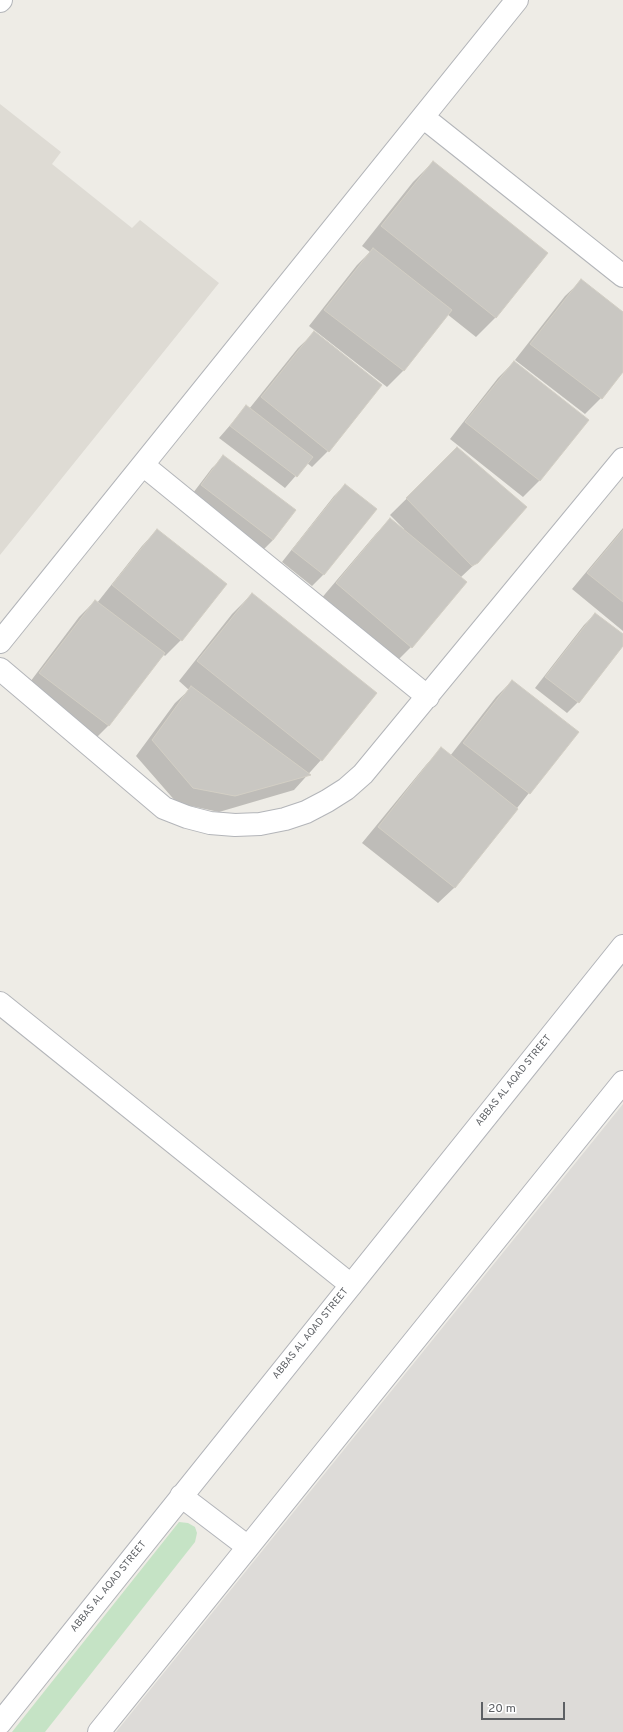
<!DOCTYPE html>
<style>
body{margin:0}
#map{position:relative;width:623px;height:1732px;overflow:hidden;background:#eeece6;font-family:Overpass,sans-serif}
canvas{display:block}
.scale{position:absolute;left:481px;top:1702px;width:84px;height:18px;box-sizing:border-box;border:2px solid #5d6064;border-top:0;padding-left:5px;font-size:12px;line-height:14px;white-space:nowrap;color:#5d6064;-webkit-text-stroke:3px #fff;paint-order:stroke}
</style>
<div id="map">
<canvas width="623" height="1732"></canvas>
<div class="scale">20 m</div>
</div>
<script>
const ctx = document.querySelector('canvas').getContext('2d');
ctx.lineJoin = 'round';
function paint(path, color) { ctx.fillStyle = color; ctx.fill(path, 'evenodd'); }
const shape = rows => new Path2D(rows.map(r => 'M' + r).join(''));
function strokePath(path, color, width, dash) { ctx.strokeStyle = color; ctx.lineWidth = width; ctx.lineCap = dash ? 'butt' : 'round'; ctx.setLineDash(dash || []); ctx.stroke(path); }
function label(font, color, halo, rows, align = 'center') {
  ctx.font = font + ' Overpass,sans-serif'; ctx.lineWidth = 4; ctx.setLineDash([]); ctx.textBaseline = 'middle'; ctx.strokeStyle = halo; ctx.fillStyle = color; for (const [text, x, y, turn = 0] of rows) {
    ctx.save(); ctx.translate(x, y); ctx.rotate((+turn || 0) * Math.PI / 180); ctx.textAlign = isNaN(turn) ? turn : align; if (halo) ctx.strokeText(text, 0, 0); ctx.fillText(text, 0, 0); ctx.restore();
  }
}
const industrial = shape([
 [623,1104,623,1732,116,1732]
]);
const education = shape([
 [0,104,61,152,52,164,132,228,140,220,219,283,0,555]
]);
const green = shape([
 [179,1522,188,1523,195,1527,197,1533,195,1542,45,1732,12,1732]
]);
const shadow = shape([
 [433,162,547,253,495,318,476,337,447,314,403,371,387,387,309,326,357,265,370,252,362,246,413,182],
 [581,281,623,313,623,370,601,398,585,414,515,360,565,296],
 [314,333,380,385,328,451,312,467,307,463,285,488,219,438,246,407,249,409,298,348],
 [514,362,587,420,539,481,523,497,450,439,498,378],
 [457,449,477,562,460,578,411,647,395,663,320,600,375,535,390,519,403,530,404,529,390,515],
 [224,457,273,540,262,551,190,497,212,468],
 [345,485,323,575,312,586,282,562,334,496],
 [623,528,623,631,572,589],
 [157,530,181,640,165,656,163,654,108,726,92,742,24,690,79,617,95,601,97,603,142,546],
 [252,594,321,760,294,790,219,812,177,803,136,756,175,703,189,690,179,681,232,614],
 [595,614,623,636,623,645,578,702,567,713,535,688,584,625],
 [512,681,577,732,454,888,438,903,362,843,426,765,441,749,450,756,496,697]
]);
const building = shape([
 [433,161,548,253,496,318,381,226,433,161],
 [373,248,452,310,404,371,324,310,373,248],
 [581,279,623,312,623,372,602,399,530,344,581,279],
 [314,331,382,385,329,452,261,397,314,331],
 [514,361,589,420,540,481,465,422,514,361],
 [246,405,313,457,297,477,230,426,246,405],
 [457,447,527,507,478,563,472,566,406,498,457,447],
 [223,455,296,510,273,540,201,485,223,455],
 [345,484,377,509,324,575,292,550,345,484],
 [390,518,467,582,412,648,336,583,390,518],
 [157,529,227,584,182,641,112,585,157,529],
 [623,530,623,602,587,573,623,530],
 [252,593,377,693,322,761,197,661,252,593],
 [95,600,165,653,109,726,39,673,95,600],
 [595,613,623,634,623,646,579,703,545,677,595,613],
 [512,680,579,732,530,794,463,743,512,680],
 [191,686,311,775,235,796,193,788,152,740,191,686],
 [441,747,518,809,455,888,378,827,441,747]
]);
const street = shape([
 [0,1,1,0],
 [423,117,623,276],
 [143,465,428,697],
 [0,642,517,0],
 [0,669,164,808,187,817,210,823,235,825,260,824,285,819,306,812,327,801,346,789,363,774,623,459],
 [0,1003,351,1285]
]);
const secondary = shape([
 [181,1496,248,1547],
 [0,1723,623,946],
 [99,1732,623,1082]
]);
const streetNames = [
 ["ABBAS AL AQAD STREET",514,1081,-51],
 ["ABBAS AL AQAD STREET",311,1334,-51],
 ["ABBAS AL AQAD STREET",109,1587,-51]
];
paint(industrial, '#dddbd8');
paint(education, '#dedbd4');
paint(green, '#c5e3c5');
paint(shadow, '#0003');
paint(building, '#c9c7c2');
strokePath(building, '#d2cec4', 1);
strokePath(street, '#b3b5b9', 24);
strokePath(secondary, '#b2b4b9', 24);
strokePath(street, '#fff', 22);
strokePath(secondary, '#fff', 22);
label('10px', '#5d6064', '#fff', streetNames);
</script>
